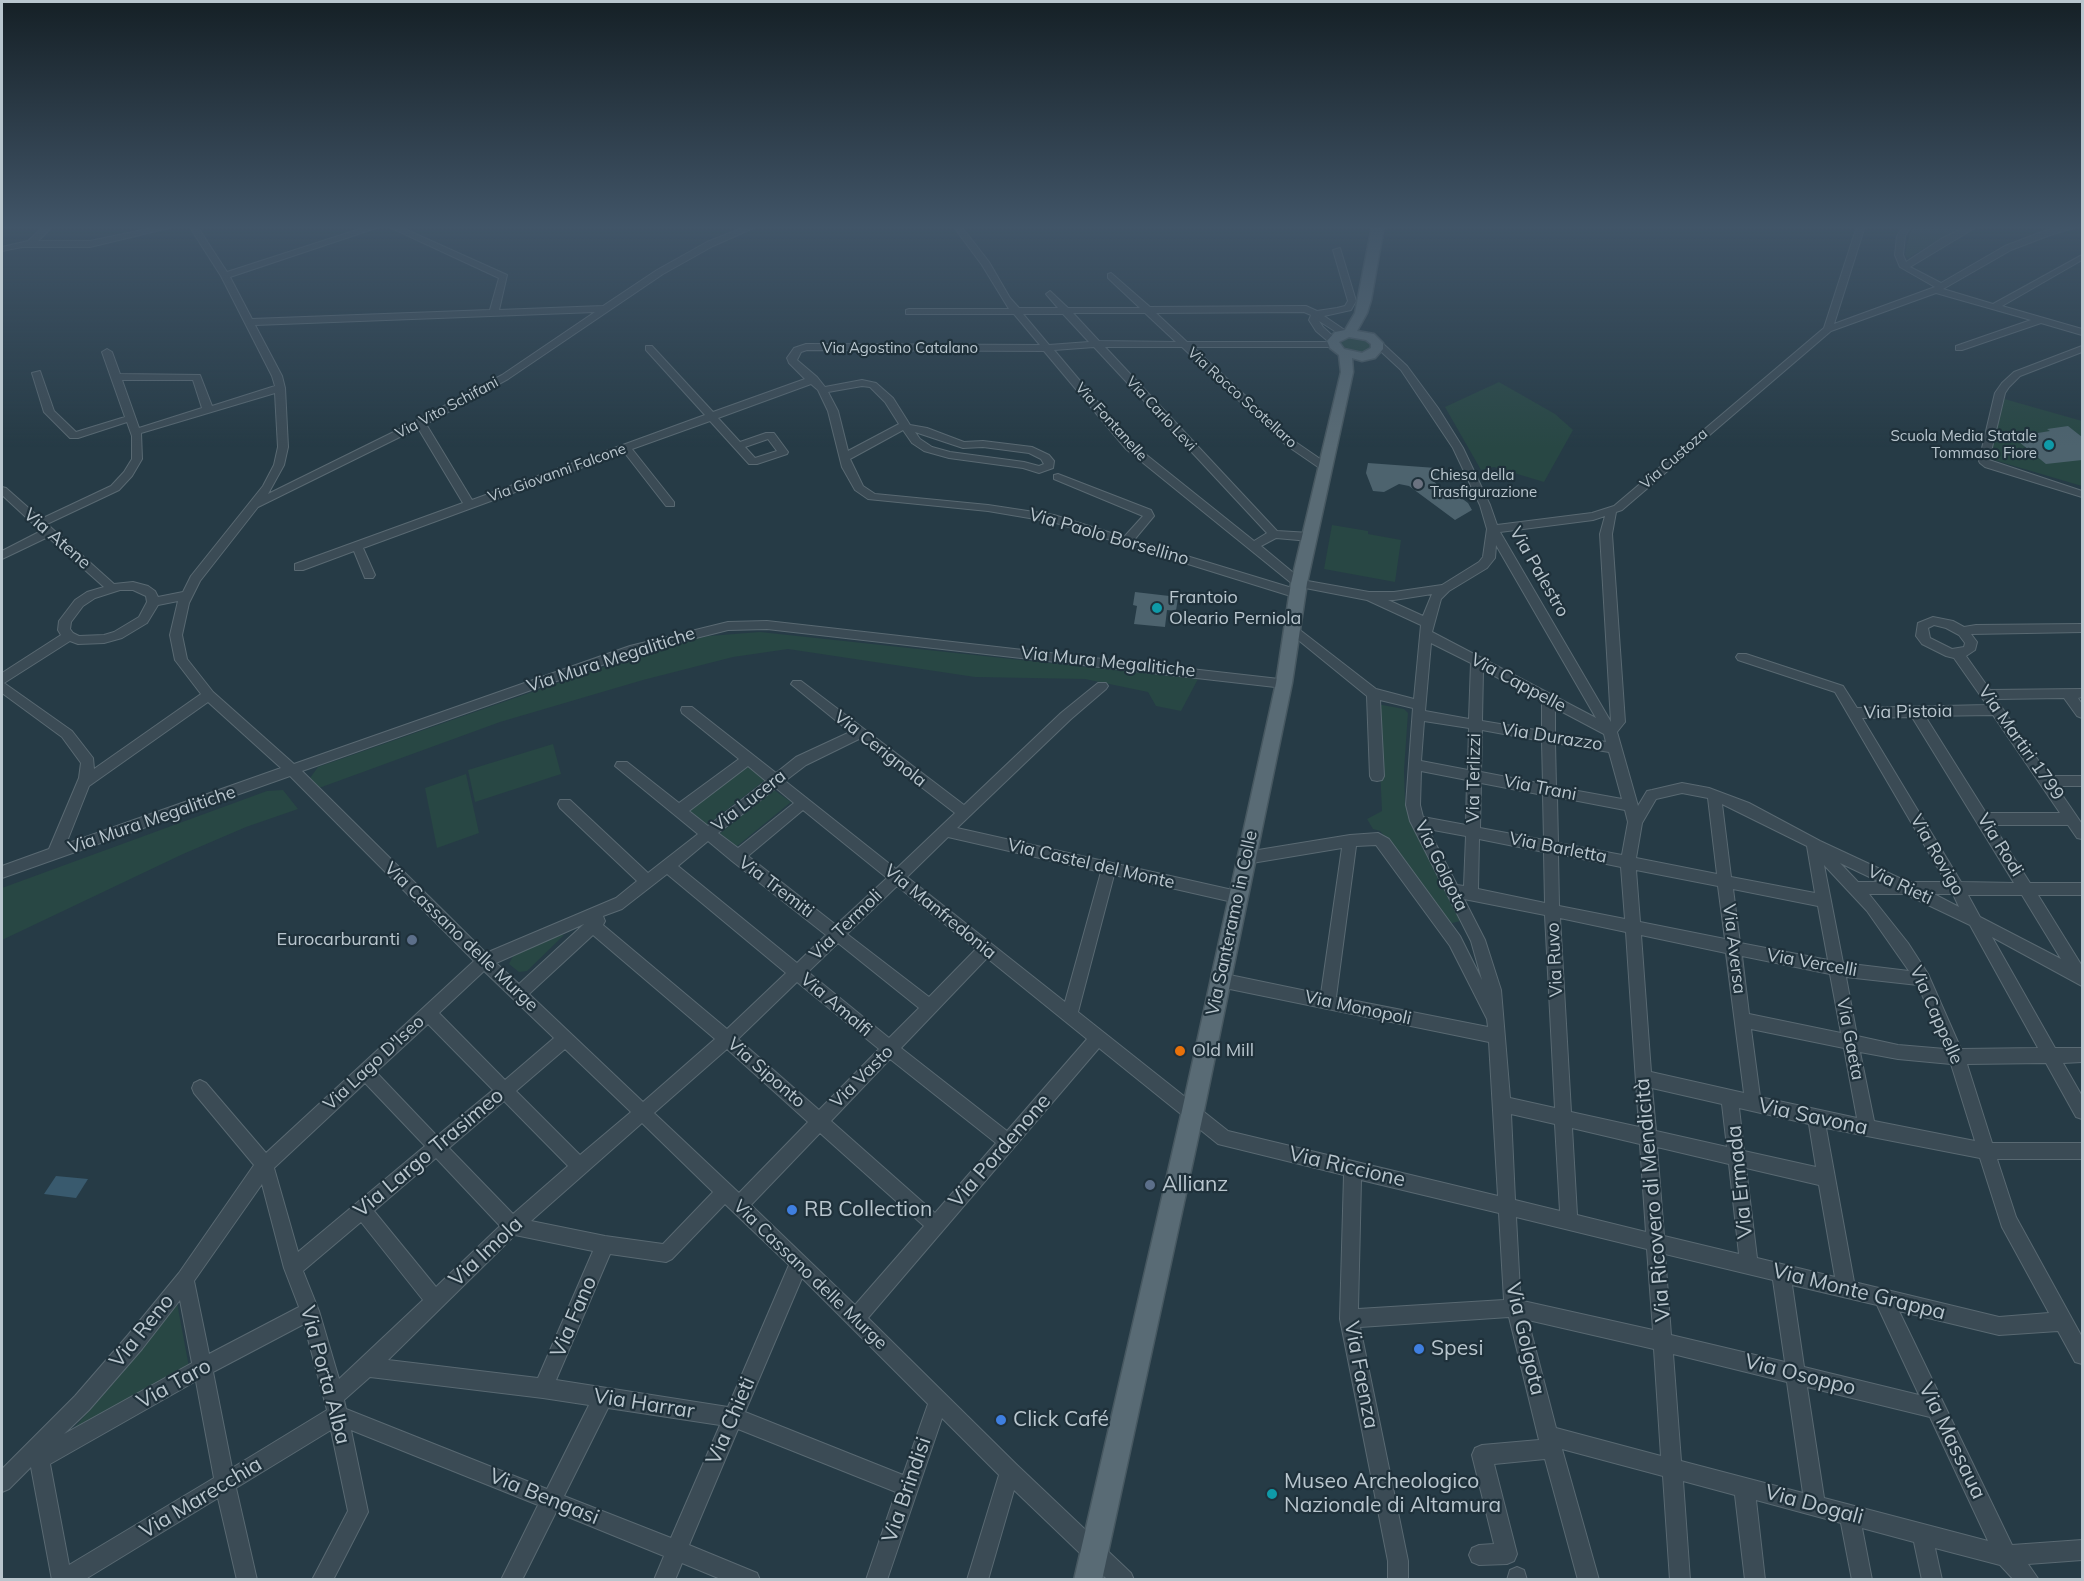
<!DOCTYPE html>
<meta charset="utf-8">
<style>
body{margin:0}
#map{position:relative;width:2084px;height:1581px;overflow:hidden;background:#263b46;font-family:Mulish,sans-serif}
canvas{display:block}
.frame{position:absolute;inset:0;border:3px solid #b9c6ce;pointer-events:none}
</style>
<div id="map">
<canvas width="2084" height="1581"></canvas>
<div class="frame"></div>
</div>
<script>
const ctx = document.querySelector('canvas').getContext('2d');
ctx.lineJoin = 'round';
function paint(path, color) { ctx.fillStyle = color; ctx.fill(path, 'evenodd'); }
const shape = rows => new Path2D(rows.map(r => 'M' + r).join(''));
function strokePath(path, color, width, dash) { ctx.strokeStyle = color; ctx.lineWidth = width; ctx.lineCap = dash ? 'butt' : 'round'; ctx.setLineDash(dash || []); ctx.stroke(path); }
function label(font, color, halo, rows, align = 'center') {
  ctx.font = font + ' Mulish,sans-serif'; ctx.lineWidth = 4.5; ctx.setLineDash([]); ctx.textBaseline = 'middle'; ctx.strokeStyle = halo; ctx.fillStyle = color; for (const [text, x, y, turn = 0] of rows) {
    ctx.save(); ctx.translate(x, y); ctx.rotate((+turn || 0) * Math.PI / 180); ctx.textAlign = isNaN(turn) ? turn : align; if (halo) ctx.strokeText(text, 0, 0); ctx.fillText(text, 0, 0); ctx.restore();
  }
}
const green = shape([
 [1914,226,1963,226,1908,258,1905,255,1909,234],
 [1347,337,1363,338,1370,343,1371,348,1361,353,1343,349,1340,343],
 [1499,382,1555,414,1573,430,1544,482,1494,467,1481,470,1445,407],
 [2001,398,2082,421,2082,486,1987,458],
 [1332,525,1368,531,1368,534,1401,540,1395,582,1324,569],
 [760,632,1198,679,1181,711,1156,706,1148,692,1085,679,975,677,788,649,733,657,643,680,500,722,319,788,310,778,318,767,666,645,709,636],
 [1377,704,1404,709,1408,713,1404,770,1405,803,1410,822,1460,921,1449,924,1389,841,1380,831,1373,829,1367,819,1382,811],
 [553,744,561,774,475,802,468,770],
 [747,766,765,780,707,825,690,811],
 [466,774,479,833,437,848,425,788],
 [283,790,298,809,246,827,183,854,2,940,2,888,267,791],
 [774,790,791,802,736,847,719,834],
 [559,935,564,935,527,971,519,972,509,964,513,956],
 [177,1303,189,1367,67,1436,123,1372]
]);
const water = shape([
 [56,1176,88,1179,76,1198,44,1194]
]);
const building = shape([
 [2068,426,2082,437,2082,460,2046,464,2013,437,2050,431,2047,429],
 [1368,463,1436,468,1435,477,1431,479,1450,496,1456,494,1468,503,1472,510,1455,520,1409,486,1399,484,1384,492,1373,491,1366,473],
 [1135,592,1178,597,1176,611,1167,610,1165,627,1134,624,1137,606,1133,605]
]);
const minor = shape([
 [44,226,53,226,38,241,90,241,161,226,177,226,90,247,22,247,2,251,2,247,28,241,44,226],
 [189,226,197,226,227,272,369,226,382,226,230,277,252,319,490,310,499,278,387,226,398,226,507,275,499,310,603,306,657,270,707,242,747,226,758,226,713,246,663,274,508,379,426,424,472,500,705,415,646,350,646,346,652,346,713,412,805,379,789,363,787,358,794,348,806,344,1040,345,1014,314,906,314,906,310,909,309,1009,309,982,265,953,226,961,226,989,262,1010,298,1019,308,1058,308,1046,294,1050,291,1068,308,1140,308,1108,278,1108,274,1111,273,1150,307,1306,306,1317,311,1337,308,1345,306,1348,301,1333,250,1340,248,1356,301,1351,310,1324,316,1349,333,1341,335,1319,321,1323,327,1336,339,1337,347,1193,347,1294,441,1329,465,1329,469,1321,469,1286,445,1182,347,1105,347,1277,531,1310,533,1316,537,1310,541,1276,538,1261,546,1302,580,1369,592,1394,592,1442,585,1479,562,1483,557,1487,529,1480,505,1453,448,1401,370,1374,345,1374,341,1380,341,1407,366,1438,408,1463,448,1490,505,1497,525,1592,513,1614,506,1824,328,1857,226,1865,226,1834,324,1935,287,1900,267,1895,255,1897,236,1903,226,1911,226,1905,236,1903,255,1906,262,1941,239,1967,226,1978,226,1910,267,1941,283,2005,246,2044,231,2066,226,2081,226,2050,235,2011,250,1943,289,1993,304,2082,255,2082,260,2002,306,2082,329,2082,335,2041,323,1962,350,1956,350,1956,346,2031,320,1936,293,1831,331,1622,510,1616,512,1612,534,1625,722,1617,732,1638,806,1647,791,1652,790,1682,783,1709,788,1749,803,1820,841,1908,882,1946,882,1835,692,1738,660,1736,657,1738,654,1746,654,1843,686,1857,708,1987,705,1954,658,1946,656,1922,644,1916,636,1918,623,1933,617,1953,621,1964,627,1976,625,2082,624,2082,632,1971,634,1977,642,1975,650,1966,656,1990,690,2082,689,2082,697,2078,698,2082,704,2082,718,2077,716,2064,698,1996,699,2049,776,2082,776,2082,786,2056,786,2082,824,2082,839,2077,838,2068,825,1993,825,2030,883,2082,883,2082,895,2038,895,2082,966,2082,986,1992,937,2055,1048,2082,1048,2082,1062,2063,1063,2082,1096,2082,1119,2076,1117,2046,1063,1967,1064,1992,1143,2082,1143,2082,1159,1997,1159,2016,1217,2082,1337,2082,1364,2075,1362,2058,1331,1999,1335,1899,1311,2012,1545,2082,1540,2082,1560,2028,1564,2039,1580,2014,1580,2000,1565,1935,1548,1942,1580,1922,1580,1914,1542,1862,1528,1872,1580,1852,1580,1841,1523,1756,1500,1765,1580,1745,1580,1735,1495,1683,1481,1690,1580,1670,1580,1663,1476,1562,1449,1599,1580,1578,1580,1545,1459,1494,1464,1517,1554,1514,1561,1507,1564,1479,1565,1472,1562,1469,1555,1472,1548,1479,1545,1494,1544,1472,1455,1475,1448,1482,1445,1539,1440,1509,1317,1360,1327,1408,1561,1408,1580,1388,1580,1388,1561,1340,1319,1344,1175,1218,1144,1099,1048,868,1318,1017,1465,1131,1573,1134,1580,1108,1580,1014,1490,988,1580,967,1580,999,1475,942,1418,887,1580,866,1580,896,1492,738,1429,689,1545,757,1573,760,1580,723,1580,682,1563,675,1580,654,1580,664,1556,556,1512,522,1580,501,1580,538,1505,351,1430,368,1512,333,1580,312,1580,348,1511,331,1430,236,1488,257,1580,237,1580,218,1498,84,1580,52,1580,31,1467,9,1489,2,1492,2,1469,75,1396,128,1335,179,1273,254,1165,194,1093,192,1088,194,1083,200,1080,206,1083,266,1153,474,961,290,776,2,878,2,866,49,849,79,778,81,763,62,737,2,693,2,673,61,635,58,630,59,621,75,600,87,592,104,587,48,537,2,559,2,551,41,531,2,495,2,487,6,488,41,519,111,486,124,472,132,459,132,436,127,422,78,438,70,438,44,412,32,373,40,371,54,411,76,432,125,417,102,352,107,349,112,352,120,374,200,375,212,406,275,386,272,376,221,276,189,226],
 [595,312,502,375,416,421,268,494,284,465,288,447,285,388,282,376,255,325,595,312],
 [1304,312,1311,315,1309,320,1316,331,1329,342,1187,342,1156,313,1304,312],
 [1073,313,1145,313,1176,342,1099,341,1073,313],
 [1023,314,1063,314,1089,342,1049,345,1023,314],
 [1094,347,1267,533,1254,541,1134,445,1054,350,1094,347],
 [807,350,1044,351,1126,449,1295,586,1367,600,1421,625,1414,699,1376,689,1296,627,1288,627,1286,630,1367,696,1370,776,1372,780,1377,781,1382,780,1384,776,1380,700,1413,708,1406,805,1410,821,1471,941,1482,980,1460,936,1389,839,1378,833,1350,835,1246,852,1241,854,1239,858,1241,862,1246,864,1342,848,1321,994,1220,973,1215,975,1212,980,1215,985,1220,987,1489,1042,1498,1196,1228,1131,1078,1012,1114,875,1237,903,1242,901,1244,897,1242,893,1237,891,957,828,1071,719,1106,689,1108,686,1106,683,1098,683,1061,713,964,805,801,681,793,681,791,684,850,732,796,757,776,773,692,707,682,707,681,710,682,713,739,759,679,803,627,762,617,762,615,766,698,834,648,873,570,800,560,800,558,804,560,808,637,881,616,898,486,953,302,771,636,653,728,630,767,629,1284,688,1290,683,1288,680,767,621,728,622,630,646,294,764,213,692,187,659,182,635,189,603,200,581,258,507,418,428,463,503,295,564,295,570,303,570,354,551,365,578,373,578,375,575,363,548,624,452,666,506,674,506,674,502,632,449,710,421,749,464,757,464,787,454,788,452,774,433,766,433,740,442,718,418,811,384,818,390,828,411,842,467,855,490,868,499,988,511,1053,522,1294,597,1302,597,1304,594,1302,591,1134,540,1154,516,1151,510,1058,474,1054,475,1054,479,1143,516,1124,537,1054,515,988,505,875,494,863,486,850,459,903,430,912,443,924,451,949,458,1023,468,1039,473,1053,468,1054,461,1049,455,1032,447,983,441,964,442,927,428,910,425,893,398,876,383,862,380,825,387,817,377,797,360,801,352,807,350],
 [122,380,193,380,202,408,139,428,122,380],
 [862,386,870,387,885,402,899,424,848,451,838,411,828,392,862,386],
 [275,393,278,447,274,465,263,486,191,576,183,592,158,597,155,591,148,586,133,582,114,584,47,524,119,490,132,476,142,459,141,433,275,393],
 [915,432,963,448,983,447,1029,453,1041,459,1044,464,1039,466,1024,462,950,452,932,447,920,439,915,432],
 [768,439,777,451,755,458,745,447,768,439],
 [1605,516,1600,534,1611,722,1500,532,1593,520,1605,516],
 [1496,545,1596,718,1432,632,1441,599,1449,591,1487,568,1495,558,1496,545],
 [120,590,133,590,146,596,147,602,139,617,114,632,104,635,79,636,73,633,70,629,71,622,83,606,95,598,120,590],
 [1432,594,1423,616,1388,600,1394,600,1432,594],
 [178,601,170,635,175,660,201,694,94,769,93,758,72,731,4,683,70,641,78,644,104,643,122,638,147,623,158,605,178,601],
 [1934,625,1946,628,1959,635,1965,643,1964,647,1952,649,1930,638,1928,628,1934,625],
 [1431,643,1471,663,1469,719,1425,711,1431,643],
 [1483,670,1542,701,1542,731,1482,721,1483,670],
 [208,702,281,768,66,844,89,786,208,702],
 [1555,708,1604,734,1606,742,1555,733,1555,708],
 [1993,715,2060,813,1986,813,1925,716,1993,715],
 [1912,717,2014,883,1961,882,1862,718,1912,717],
 [1424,721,1469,728,1468,770,1421,761,1424,721],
 [1482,730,1542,741,1543,784,1481,772,1482,730],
 [859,739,955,813,896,869,785,781,806,765,859,739],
 [1555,743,1609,752,1622,799,1556,787,1555,743],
 [748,766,766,781,708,826,689,811,748,766],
 [1421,771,1467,780,1466,825,1423,817,1420,805,1421,771],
 [1481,783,1543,795,1544,840,1480,828,1481,783],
 [776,788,794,803,738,848,718,833,776,788],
 [1682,793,1708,798,1717,874,1636,858,1642,823,1656,799,1682,793],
 [1557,797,1625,810,1628,822,1622,855,1558,843,1557,797],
 [1722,804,1807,846,1815,893,1731,877,1722,804],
 [803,810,887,878,836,925,748,856,803,810],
 [1428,829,1466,836,1464,886,1457,885,1428,829],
 [948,837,1101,872,1065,1002,907,877,948,837],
 [1479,839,1544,852,1545,903,1478,889,1479,839],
 [708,841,732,861,826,935,797,963,678,866,708,841],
 [1376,845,1450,946,1487,1019,1488,1027,1336,997,1356,846,1376,845],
 [1558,854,1621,867,1625,919,1559,906,1558,854],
 [1840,863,1880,882,1858,882,1840,863],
 [1824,865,1867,911,1909,971,1843,963,1824,865],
 [1636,870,1718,886,1725,939,1640,922,1636,870],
 [667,874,786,973,727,1029,603,925,605,921,603,916,622,909,667,874],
 [897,886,976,949,929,997,847,934,897,886],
 [1733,889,1818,906,1828,960,1740,943,1733,889],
 [1869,894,1905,894,1970,925,2038,1048,1961,1049,1928,974,1908,943,1869,894],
 [1934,894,1953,894,1959,907,1934,894],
 [1968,895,2022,895,2061,959,1980,917,1968,895],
 [1464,899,1545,915,1555,1108,1510,1098,1501,990,1485,940,1464,899],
 [1560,918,1626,932,1639,1127,1571,1112,1560,918],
 [584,924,519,984,496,963,584,924],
 [593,935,715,1039,643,1102,529,994,593,935],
 [1641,935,1726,953,1744,1093,1651,1072,1641,935],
 [838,943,919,1008,889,1038,808,972,838,943],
 [1742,956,1830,974,1841,1033,1749,1014,1742,956],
 [987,958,1087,1039,1007,1131,901,1048,987,958],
 [484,971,554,1038,505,1080,439,1013,484,971],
 [1846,977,1918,985,1945,1049,1898,1045,1857,1036,1846,977],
 [797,982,879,1049,819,1110,738,1039,797,982],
 [428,1024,493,1090,437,1136,376,1072,428,1024],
 [1751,1029,1844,1048,1857,1118,1760,1097,1751,1029],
 [565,1049,631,1112,580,1155,516,1091,565,1049],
 [727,1049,808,1122,739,1193,654,1113,727,1049],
 [1860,1052,1898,1059,1951,1064,1975,1141,1874,1121,1860,1052],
 [890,1059,996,1143,935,1213,831,1121,890,1059],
 [365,1083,425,1146,298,1252,274,1168,365,1083],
 [1652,1088,1722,1104,1727,1147,1656,1131,1652,1088],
 [504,1101,568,1166,513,1214,449,1148,504,1101],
 [1739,1108,1809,1124,1816,1167,1744,1151,1739,1108],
 [1511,1114,1555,1124,1560,1211,1515,1200,1511,1114],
 [642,1123,713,1192,663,1244,605,1236,531,1221,642,1123],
 [1572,1128,1640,1144,1646,1232,1577,1215,1572,1128],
 [1826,1128,1980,1158,2002,1227,2049,1313,1999,1317,1854,1282,1826,1128],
 [820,1133,924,1226,855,1305,751,1205,820,1133],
 [1657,1147,1729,1164,1739,1254,1664,1236,1657,1147],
 [436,1158,500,1226,436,1287,374,1211,436,1158],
 [1746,1168,1819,1185,1835,1277,1757,1258,1746,1168],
 [1361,1180,1499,1213,1504,1300,1358,1309,1361,1180],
 [262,1184,284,1268,299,1307,209,1354,194,1281,262,1184],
 [725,1204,789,1265,728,1407,556,1380,610,1254,666,1262,672,1259,725,1204],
 [1516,1217,1647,1249,1653,1330,1523,1301,1520,1291,1516,1217],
 [361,1222,423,1300,339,1379,319,1311,303,1271,361,1222],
 [515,1235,593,1251,538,1378,388,1360,515,1235],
 [1665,1254,1773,1280,1785,1362,1671,1335,1665,1254],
 [802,1278,928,1404,903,1475,745,1412,802,1278],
 [1792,1285,1877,1305,1919,1395,1804,1367,1792,1285],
 [180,1300,192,1363,64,1434,89,1410,142,1349,180,1300],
 [1528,1320,1654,1349,1661,1456,1556,1428,1528,1320],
 [304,1324,327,1410,232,1468,213,1372,304,1324],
 [1673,1354,1787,1382,1803,1493,1681,1461,1673,1354],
 [370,1377,543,1398,589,1405,547,1489,346,1409,344,1400,370,1377],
 [196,1381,214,1478,69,1565,50,1464,196,1381],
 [1807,1387,1930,1417,1988,1541,1824,1498,1807,1387],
 [608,1408,720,1425,671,1538,564,1496,608,1408],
 [2082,346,2082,352,2020,376,2009,387,2005,393,1989,460,2082,491,2082,497,1985,467,1980,463,1979,461,1995,393,2002,383,2014,372,2082,346],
 [1517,1567,1524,1570,1527,1580,1507,1580,1510,1570,1517,1567]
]);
const major = shape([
 [1372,226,1384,226,1371,300,1367,313,1357,331,1374,334,1383,343,1383,349,1375,358,1362,361,1352,358,1353,372,1307,583,1292,683,1203,1115,1102,1580,1074,1580,1181,1115,1276,683,1291,583,1341,372,1339,355,1330,348,1327,341,1335,332,1345,330,1355,313,1372,226],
 [1349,337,1366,340,1371,344,1371,348,1362,353,1344,349,1339,342,1349,337]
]);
const markers = [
 [2049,445,6,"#0f9aa8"],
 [1418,484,6,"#6b7280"],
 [1157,608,6,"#0f9aa8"],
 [412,940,6,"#5c6f8a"],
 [1180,1051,6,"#e8710a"],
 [1150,1185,6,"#5c6f8a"],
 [792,1210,6,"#3f7fe0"],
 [1419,1349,6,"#3f7fe0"],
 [1001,1420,6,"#3f7fe0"],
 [1272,1494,6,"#0f9aa8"]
];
const farStreetnames = [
 ["Via Agostino Catalano",900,348],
 ["Via Rocco Scotellaro",1242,398,42],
 ["Via Vito Schifani",447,408,-28],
 ["Via Carlo Levi",1161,414,47],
 ["Via Fontanelle",1111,422,48],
 ["Via Custoza",1674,459,-41],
 ["Via Giovanni Falcone",557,473,-20]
];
const farPoinames = [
 ["Scuola Media Statale",2037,436],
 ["Tommaso Fiore",2037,453],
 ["Chiesa della",1430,475,"left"],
 ["Trasfigurazione",1430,492,"left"]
];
const streetNames = [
 ["Via Paolo Borsellino",1109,537,16],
 ["Via Atene",57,539,41],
 ["Via Palestro",1539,572,60],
 ["Via Mura Megalitiche",611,660,-18],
 ["Via Mura Megalitiche",1108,662,6],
 ["Via Cappelle",1518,683,28],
 ["Via Pistoia",1908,712,-1],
 ["Via Durazzo",1552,737,9],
 ["Via Martiri 1799",2021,743,55],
 ["Via Cerignola",880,749,38],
 ["Via Terlizzi",1474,778,-89],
 ["Via Trani",1540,788,11],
 ["Via Lucera",749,801,-38],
 ["Via Mura Megalitiche",152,820,-19],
 ["Via Rodi",2000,845,58],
 ["Via Barletta",1558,848,11],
 ["Via Rovigo",1937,855,60],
 ["Via Castel del Monte",1091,864,13],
 ["Via Golgota",1441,866,64],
 ["Via Rieti",1900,885,25],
 ["Via Tremiti",776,887,37],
 ["Via Manfredonia",940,912,39],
 ["Via Santeramo in Colle",1232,923,-78],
 ["Via Termoli",846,925,-44],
 ["Via Cassano delle Murge",461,937,44],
 ["Via Aversa",1734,949,83],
 ["Via Ruvo",1555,960,-93],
 ["Via Vercelli",1812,963,10],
 ["Via Amalfi",836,1005,40],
 ["Via Monopoli",1358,1008,12],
 ["Via Cappelle",1936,1015,66],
 ["Via Gaeta",1850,1039,79],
 ["Via Lago D'Iseo",374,1063,-43],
 ["Via Siponto",766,1073,41],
 ["Via Vasto",862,1077,-45],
 ["Via Cassano delle Murge",810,1275,44]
];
const poiNames = [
 ["Frantoio",1169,598],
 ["Oleario Perniola",1169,619],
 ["Eurocarburanti",400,940,"right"],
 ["Old Mill",1192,1051]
];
const nearStreetnames = [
 ["Via Savona",1813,1117,12],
 ["Via Pordenone",1000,1151,-49],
 ["Via Largo Trasimeo",429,1153,-40],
 ["Via Riccione",1347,1167,13],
 ["Via Ermada",1740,1182,-96],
 ["Via Ricovero di Mendicità",1653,1200,-95],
 ["Via Imola",486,1252,-43],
 ["Via Monte Grappa",1859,1292,14],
 ["Via Fano",574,1317,-67],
 ["Via Reno",142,1331,-51],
 ["Via Golgota",1525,1339,77],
 ["Via Porta Alba",325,1375,75],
 ["Via Faenza",1361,1375,79],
 ["Via Osoppo",1800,1375,14],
 ["Via Taro",174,1384,-29],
 ["Via Harrar",644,1404,9],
 ["Via Chieti",731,1421,-67],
 ["Via Massaua",1952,1441,64],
 ["Via Brindisi",907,1490,-71],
 ["Via Bengasi",544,1497,22],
 ["Via Marecchia",201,1498,-31],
 ["Via Dogali",1814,1505,15]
];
const nearPoinames = [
 ["Allianz",1162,1185],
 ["RB Collection",804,1210],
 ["Spesi",1431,1349],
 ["Click Café",1013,1420],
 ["Museo Archeologico",1284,1482],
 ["Nazionale di Altamura",1284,1506]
];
paint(green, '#284744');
paint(water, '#395a6e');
paint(building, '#4d636e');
strokePath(minor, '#596972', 2);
strokePath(major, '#475861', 3);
paint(minor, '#3b4b55');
paint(major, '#596b75');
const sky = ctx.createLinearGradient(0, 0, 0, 447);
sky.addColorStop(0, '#152026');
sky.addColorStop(0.51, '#415568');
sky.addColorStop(1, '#41556800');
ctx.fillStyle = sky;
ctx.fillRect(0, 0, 2084, 447);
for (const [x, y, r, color] of markers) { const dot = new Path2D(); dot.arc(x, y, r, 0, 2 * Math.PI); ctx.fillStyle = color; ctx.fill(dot); strokePath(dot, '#1f313b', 2); }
label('15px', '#b9c6ce', '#1f313b', farStreetnames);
label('15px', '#b9c6ce', '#1f313b', farPoinames, 'right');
label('18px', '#b9c6ce', '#1f313b', streetNames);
label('18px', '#b9c6ce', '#1f313b', poiNames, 'left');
label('21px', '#b9c6ce', '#1f313b', nearStreetnames);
label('21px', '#b9c6ce', '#1f313b', nearPoinames, 'left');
</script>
